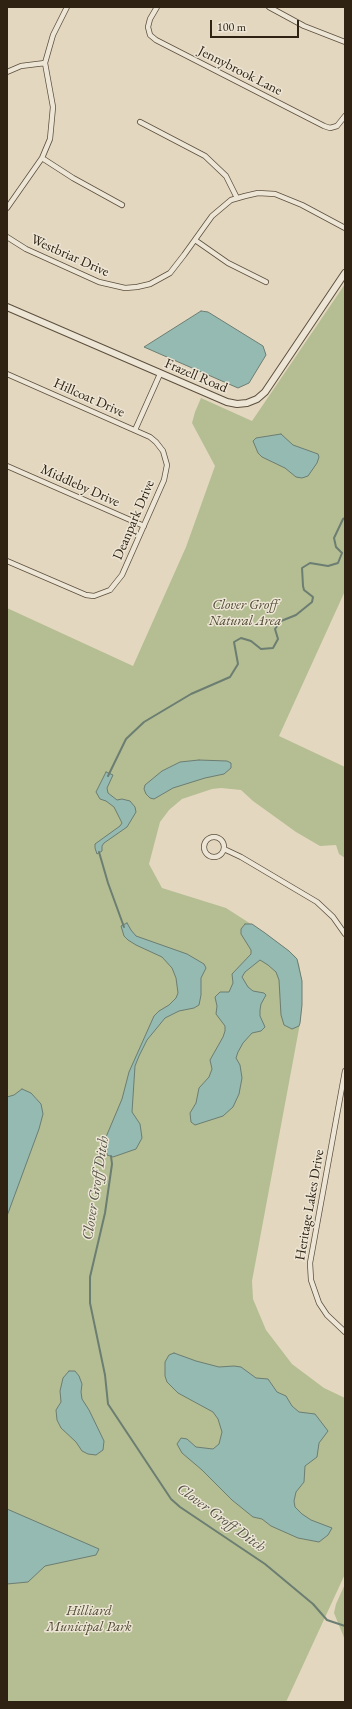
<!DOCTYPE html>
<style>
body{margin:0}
#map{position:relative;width:352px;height:1709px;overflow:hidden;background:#e4d7bf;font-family:"EB Garamond",serif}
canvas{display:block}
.frame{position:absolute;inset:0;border:8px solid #2f2212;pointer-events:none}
.scale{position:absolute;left:210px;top:20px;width:89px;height:18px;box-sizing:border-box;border:2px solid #2f2212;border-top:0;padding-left:5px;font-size:12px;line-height:14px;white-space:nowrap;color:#2f2212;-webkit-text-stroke:3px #ede5d5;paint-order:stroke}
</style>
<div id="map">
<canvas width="352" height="1709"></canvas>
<div class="frame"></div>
<div class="scale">100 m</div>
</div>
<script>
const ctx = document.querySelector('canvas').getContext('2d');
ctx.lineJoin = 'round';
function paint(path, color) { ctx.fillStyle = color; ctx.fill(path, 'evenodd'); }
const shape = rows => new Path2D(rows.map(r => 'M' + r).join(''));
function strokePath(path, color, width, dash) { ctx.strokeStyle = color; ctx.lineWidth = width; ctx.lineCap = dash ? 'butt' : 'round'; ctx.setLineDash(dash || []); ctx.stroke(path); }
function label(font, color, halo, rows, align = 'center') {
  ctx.font = font + ' "EB Garamond",serif'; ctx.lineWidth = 3; ctx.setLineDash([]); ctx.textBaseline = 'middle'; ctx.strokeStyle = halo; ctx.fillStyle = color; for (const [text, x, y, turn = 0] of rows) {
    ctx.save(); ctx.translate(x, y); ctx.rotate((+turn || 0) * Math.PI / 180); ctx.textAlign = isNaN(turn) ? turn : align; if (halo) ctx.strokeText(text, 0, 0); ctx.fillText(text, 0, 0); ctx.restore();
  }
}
const green = shape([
 [345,284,345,591,279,736,345,767,345,858,339,854,336,845,320,846,296,832,253,801,241,790,221,788,212,789,182,799,169,810,160,822,149,864,162,888,226,908,265,933,289,951,296,957,299,964,302,981,301,1018,252,1281,253,1299,266,1330,292,1364,324,1388,345,1398,345,1574,286,1702,7,1702,7,608,133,666,186,547,215,466,192,423,195,412,201,398,252,421],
 [345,1584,345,1640,334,1613,336,1604]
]);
const water = shape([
 [201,311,208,312,263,346,266,355,249,383,238,388,144,347,201,311],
 [281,434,293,445,318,454,319,457,317,463,308,476,302,478,296,477,285,468,262,457,258,453,253,441,256,438,281,434],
 [199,760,227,761,231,763,231,768,224,774,205,778,173,788,154,799,150,798,146,794,144,789,145,785,162,771,180,762,199,760],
 [106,772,113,775,107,788,108,793,117,800,122,799,130,801,135,807,136,812,127,827,104,843,102,846,102,851,97,854,95,848,95,844,120,826,122,823,114,807,106,801,100,799,96,792,106,772],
 [127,923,131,930,136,936,187,954,204,964,206,968,201,978,201,995,199,1005,194,1008,179,1011,165,1018,147,1040,139,1056,135,1066,132,1112,140,1124,142,1138,136,1149,113,1157,107,1155,106,1137,122,1099,129,1072,154,1016,159,1011,169,1005,176,998,178,993,176,978,172,968,162,957,136,945,128,940,124,936,121,926,127,923],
 [245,924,252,924,265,933,289,951,297,959,302,981,302,1005,300,1023,299,1026,292,1029,284,1025,281,1015,279,980,276,972,268,965,260,960,245,972,242,977,248,987,253,991,264,993,266,995,261,1004,260,1010,260,1016,265,1027,261,1031,252,1033,243,1043,238,1052,236,1058,240,1065,242,1078,239,1094,233,1107,223,1116,195,1125,191,1122,190,1113,196,1103,199,1088,209,1077,212,1069,210,1060,223,1037,225,1031,225,1026,216,1014,217,1006,215,997,220,992,229,992,233,983,232,974,251,954,251,950,241,934,241,929,245,924],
 [22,1089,31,1093,41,1104,43,1114,39,1129,7,1216,7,1097,14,1095,22,1089],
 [174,1353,196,1361,219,1367,234,1366,241,1367,256,1378,268,1379,277,1392,286,1396,292,1406,299,1412,315,1414,328,1431,319,1443,317,1457,305,1466,304,1482,296,1492,294,1501,295,1507,302,1514,311,1520,332,1528,328,1535,319,1542,298,1538,271,1526,262,1519,253,1517,232,1500,202,1470,182,1453,177,1444,181,1438,187,1439,196,1447,213,1449,219,1444,222,1432,218,1419,213,1412,178,1393,167,1382,165,1376,165,1362,169,1355,174,1353],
 [69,1371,75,1371,79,1376,82,1384,81,1392,82,1399,89,1410,104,1441,103,1450,96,1455,88,1454,82,1451,76,1442,61,1428,57,1420,56,1410,61,1402,60,1391,63,1378,69,1371],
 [7,1509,99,1549,96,1555,45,1566,28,1582,7,1584,7,1509]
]);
const stream = shape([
 [108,776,126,739,144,722,191,694,230,677,238,664,234,642,241,638,251,641,261,649,273,648,278,639,275,629,281,621,296,615,312,602,313,597,304,590,303,586,302,568,310,563,328,566,338,563,342,553,336,547,334,538,343,519,345,518],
 [99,852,108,883,124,927],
 [111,1156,112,1164,105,1213,90,1277,90,1303,105,1375,108,1404,171,1499,180,1507,265,1564,313,1604,327,1620,345,1626]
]);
const minor = shape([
 [157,7,150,19,148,27,150,35,156,40,324,126,330,128,337,126,345,116],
 [269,7,304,26,345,42],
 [7,72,21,66,45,63],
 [140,122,205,156,226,176,237,198],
 [42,158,73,178,122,205],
 [7,208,42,158,50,139,53,107,45,63,53,35,67,7],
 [7,237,26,249,99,282,125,288,137,287,150,284,170,273,184,255,212,216,231,200,245,196,258,193,275,194,302,205,345,228],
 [195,240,228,263,266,282],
 [7,374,150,437,156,442,163,451,167,465,164,480,122,575,110,590,94,596,86,595,7,561],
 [135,430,160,374],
 [7,466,144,526],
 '204 847a10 10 0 1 1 20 0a10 10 0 1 1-20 0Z',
 [224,849,241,857,317,902,333,917,345,934],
 [345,1071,310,1263,311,1280,319,1303,327,1315,345,1332]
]);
const tertiary = shape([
 [7,307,227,402,237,404,247,403,257,399,265,392,345,273]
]);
const streetNames = [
 ["Jennybrook Lane",240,71,27],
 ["Westbriar Drive",70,256,24],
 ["Frazell Road",196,376,23],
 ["Hillcoat Drive",89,398,24],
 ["Middleby Drive",80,486,24],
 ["Deanpark Drive",134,520,-67],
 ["Heritage Lakes Drive",310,1205,-80]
];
const parkNames = [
 ["Clover Groff",245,605],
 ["Natural Area",245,621],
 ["Hilliard",89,1611],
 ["Municipal Park",89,1627]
];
const waterNames = [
 ["Clover Groff Ditch",96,1188,-81],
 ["Clover Groff Ditch",221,1518,36]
];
paint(green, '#b4be92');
paint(water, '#95bab2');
strokePath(water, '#6c7d72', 1);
strokePath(stream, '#6c7d72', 2);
strokePath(minor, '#5c4f3d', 6);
strokePath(tertiary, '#5c4f3d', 8);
strokePath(minor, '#ede5d5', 4.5);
strokePath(tertiary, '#ede5d5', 6);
label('14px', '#2f2212', '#ede5d5', streetNames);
label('italic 14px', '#504932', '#ede5d5', parkNames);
label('italic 15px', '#4e5042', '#ede5d5', waterNames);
</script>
